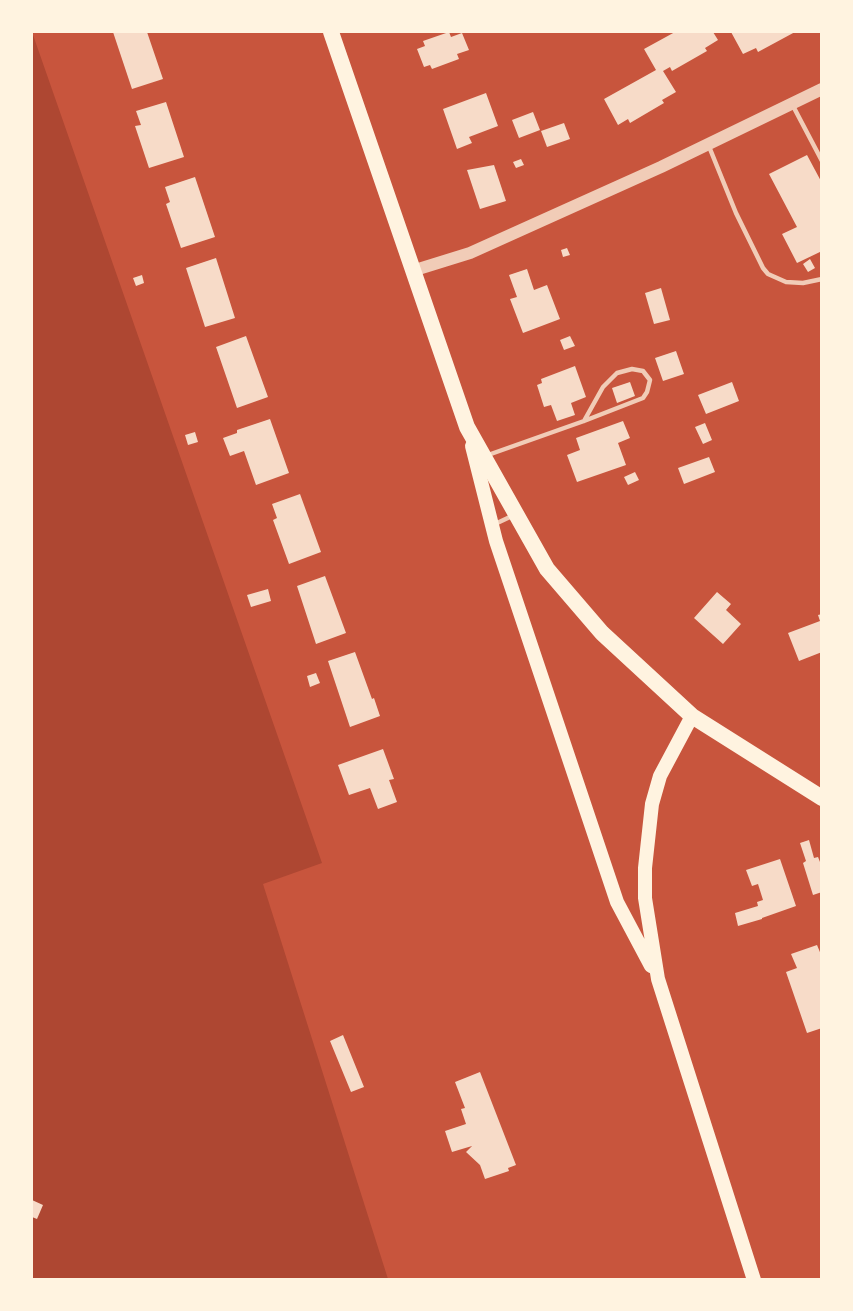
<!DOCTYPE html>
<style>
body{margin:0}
#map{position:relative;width:853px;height:1311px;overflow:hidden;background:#c8553d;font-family:"DM Sans",sans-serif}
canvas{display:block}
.frame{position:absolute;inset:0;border:33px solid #fff3e0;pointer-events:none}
</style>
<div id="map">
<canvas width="853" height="1311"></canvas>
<div class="frame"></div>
</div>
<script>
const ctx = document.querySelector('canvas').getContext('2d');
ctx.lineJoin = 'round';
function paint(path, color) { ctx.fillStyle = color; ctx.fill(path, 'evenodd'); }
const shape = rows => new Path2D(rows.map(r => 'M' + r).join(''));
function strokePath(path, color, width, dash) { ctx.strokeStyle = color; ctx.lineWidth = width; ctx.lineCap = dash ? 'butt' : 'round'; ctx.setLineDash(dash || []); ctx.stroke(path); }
const green = shape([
 [32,32,322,863,263,884,388,1279,32,1279]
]);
const building = shape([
 [113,32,147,32,163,79,132,89],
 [449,32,451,37,462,33,469,50,457,54,459,59,432,69,430,65,424,67,417,49,425,46,423,41],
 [675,32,713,32,718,40,705,48,707,51,672,71,670,67,663,71,676,92,662,100,664,103,630,123,628,119,618,125,604,99,656,70,644,49],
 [731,32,795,32,758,52,756,48,743,54],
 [486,93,498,126,469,137,472,143,457,149,443,109],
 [166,102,184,157,149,168,135,126,141,125,136,111],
 [533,112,540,130,519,138,512,120],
 [564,123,570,139,547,147,541,131],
 [807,155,822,183,822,251,797,263,782,234,797,227,769,174],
 [521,159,524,165,516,168,513,162],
 [494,165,506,201,480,209,467,170],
 [195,177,215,237,181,248,166,204,170,202,165,187],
 [567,248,570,255,563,257,561,250],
 [216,258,235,318,205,327,186,268],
 [810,259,815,268,808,272,803,264],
 [527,269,534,290,547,285,560,319,523,333,510,299,517,297,509,275],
 [142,275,144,283,136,286,133,278],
 [661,288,670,320,654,324,645,293],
 [246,336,268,397,237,408,216,347],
 [570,336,575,346,564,350,560,340],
 [676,351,684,374,663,381,655,358],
 [575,366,586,397,571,403,575,415,557,421,551,405,544,407,537,385,542,383,541,379],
 [630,382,635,396,617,403,612,388],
 [732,382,739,401,706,414,698,395],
 [270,419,289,473,256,485,244,451,230,456,223,438,237,433,237,430],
 [623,421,630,438,618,443,626,465,577,482,567,455,580,450,576,438],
 [705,423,712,440,703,444,695,427],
 [195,432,198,442,188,445,185,435],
 [709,457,715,472,684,484,678,468],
 [635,472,639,480,628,485,624,477],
 [300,494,321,552,289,564,273,520,277,518,272,504],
 [325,576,346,633,316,644,297,586],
 [268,589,271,601,251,607,247,595],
 [717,592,731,604,726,610,741,624,723,644,694,618],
 [822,614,822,652,799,661,788,633,820,621,818,615],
 [355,652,372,699,374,698,380,716,350,727,328,661],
 [316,673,320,683,310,687,307,676],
 [383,749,394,779,389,780,397,802,378,809,370,788,349,795,338,765],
 [809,840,814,858,818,857,822,867,822,892,813,895,803,863,806,861,800,843],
 [780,859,796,906,762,918,762,919,738,926,735,913,758,906,757,902,763,900,758,884,752,886,746,870],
 [817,945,822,957,822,1028,807,1033,786,972,797,968,791,954],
 [343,1035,364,1087,351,1092,330,1041],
 [480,1072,516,1165,508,1168,509,1171,485,1179,480,1165,466,1152,472,1146,452,1152,445,1131,466,1124,461,1109,465,1108,455,1082],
 [32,1200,43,1205,37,1219,32,1217]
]);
const service = shape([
 [792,104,822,161],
 [708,144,736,213,763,268,768,274,786,282,803,283,822,279],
 [488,455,584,421,643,398,647,392,650,380,643,371,632,369,617,373,603,387,584,421],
 [495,524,512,516]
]);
const tertiary = shape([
 [412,271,470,253,661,167,822,89]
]);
const secondary = shape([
 [472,446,496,541,617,902,651,966],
 [692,716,660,776,652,804,645,868,645,898,658,979,754,1280]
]);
const primary = shape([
 [331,32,467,427,547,569,602,633,692,716,822,798]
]);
paint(green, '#ae4732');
paint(building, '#f7dbc8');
strokePath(service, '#f1ccb7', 4.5);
strokePath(tertiary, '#f1ccb7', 12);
strokePath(secondary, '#fff3e0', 14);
strokePath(primary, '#fff3e0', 16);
</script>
